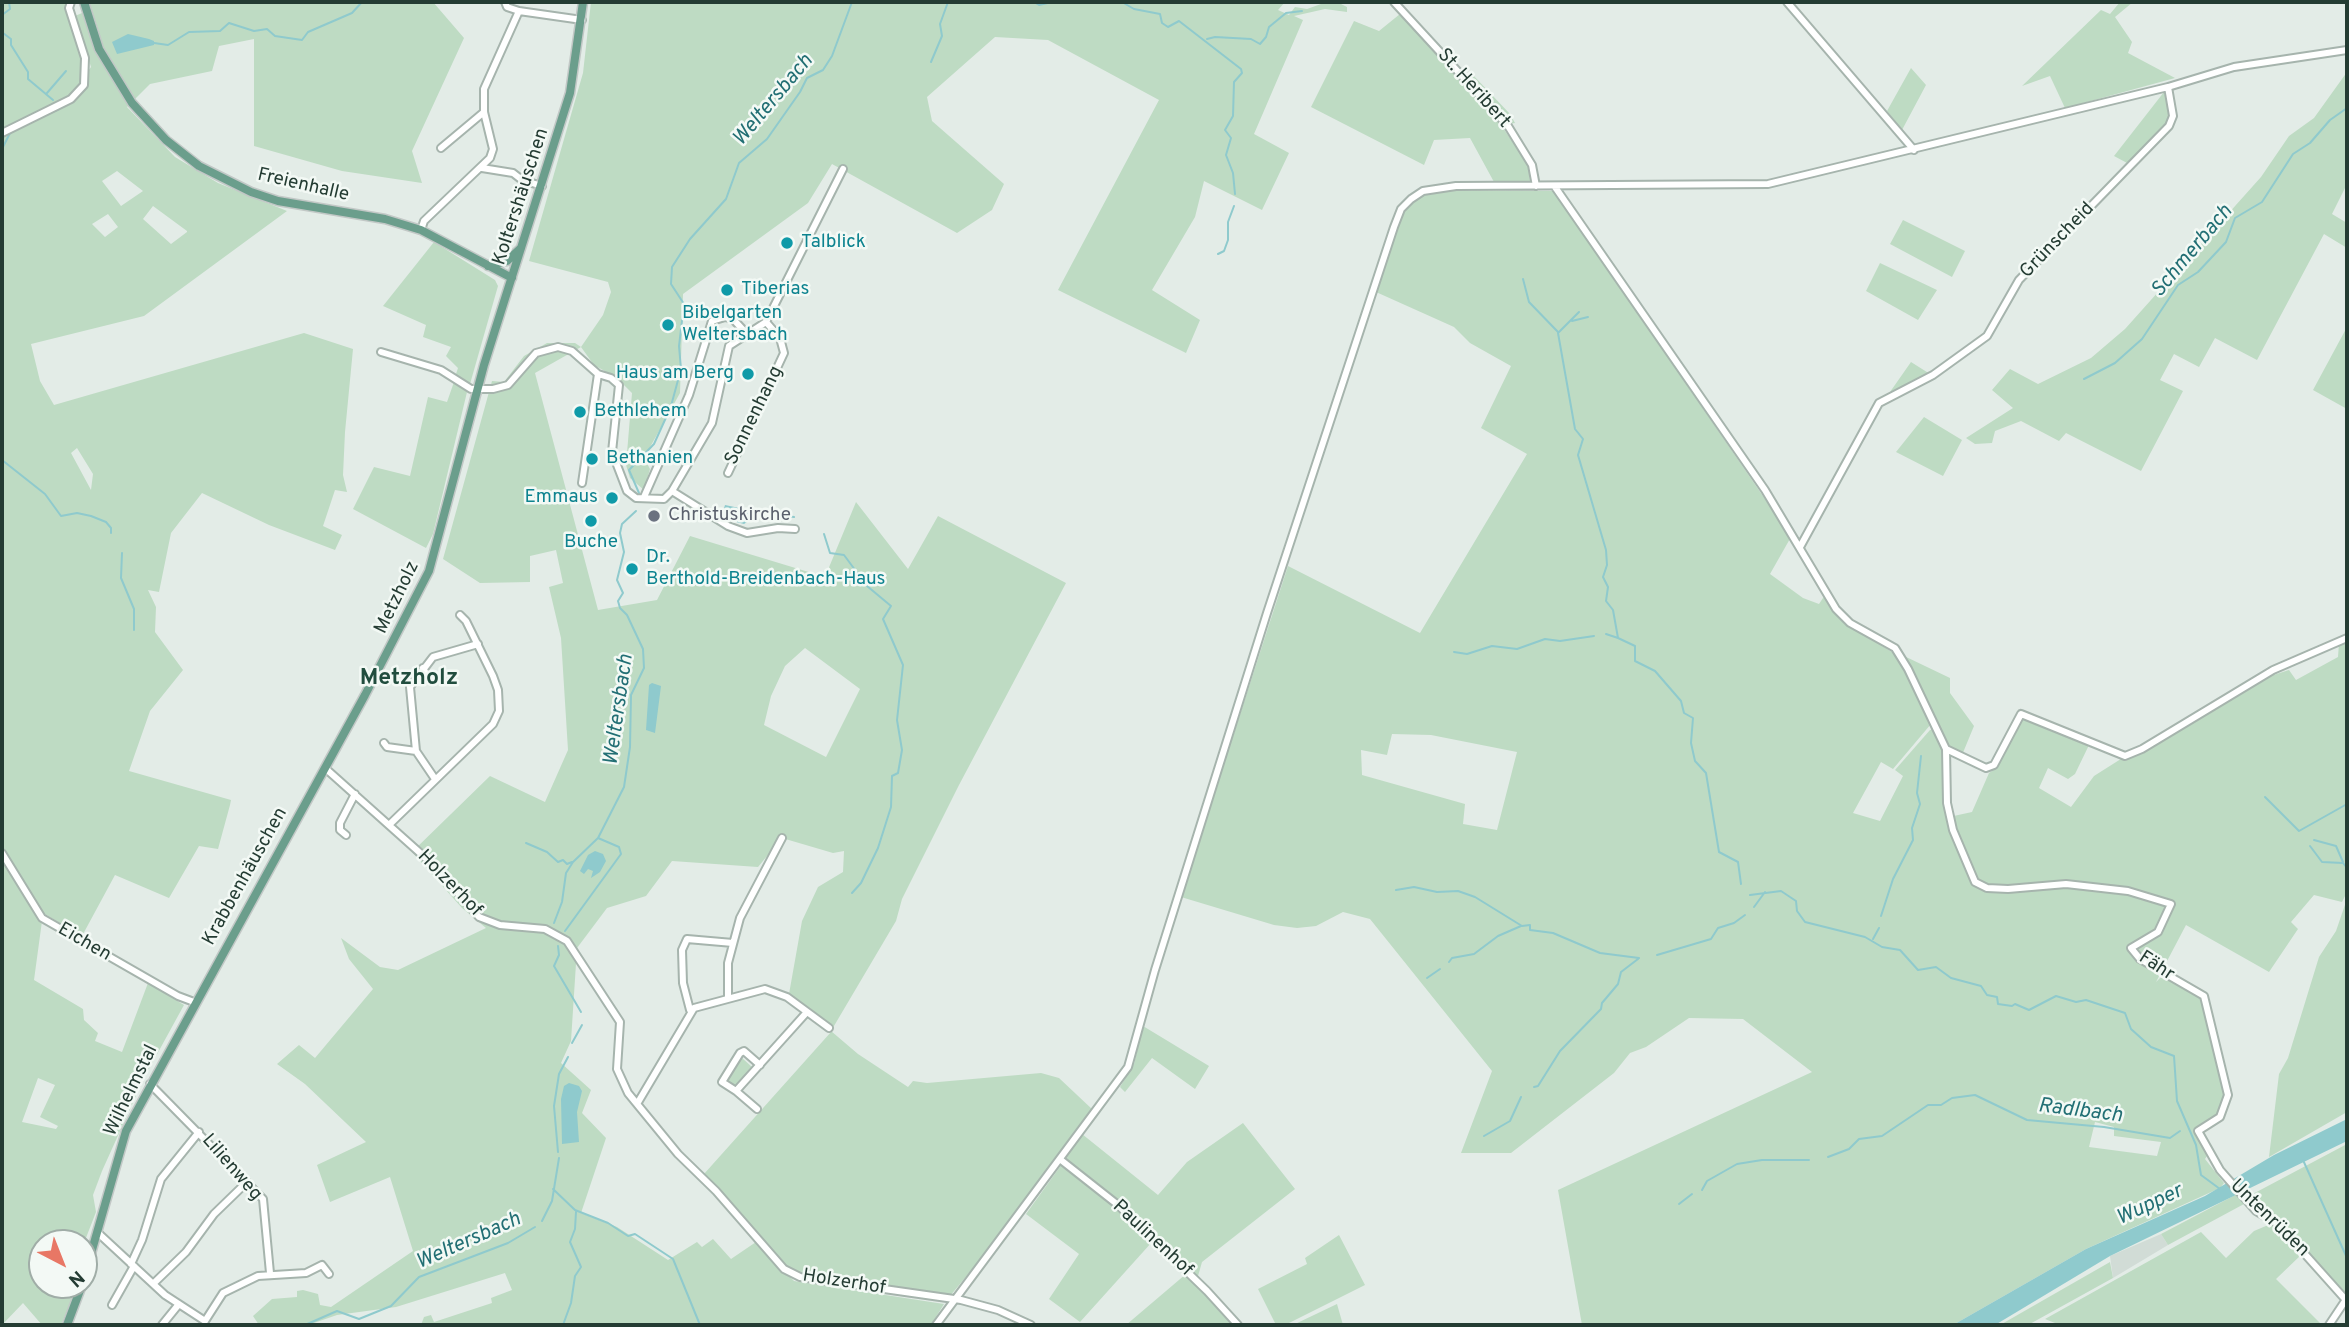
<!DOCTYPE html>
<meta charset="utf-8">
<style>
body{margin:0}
#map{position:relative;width:2349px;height:1327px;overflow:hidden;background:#e3ece7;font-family:Overpass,sans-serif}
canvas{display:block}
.frame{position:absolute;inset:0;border:4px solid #243c33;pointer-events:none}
.north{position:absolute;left:28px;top:1229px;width:70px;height:70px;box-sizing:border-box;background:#f3f9f5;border:2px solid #a0ada7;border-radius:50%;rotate:138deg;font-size:19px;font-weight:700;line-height:28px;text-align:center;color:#243c33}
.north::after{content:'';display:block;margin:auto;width:24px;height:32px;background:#e87765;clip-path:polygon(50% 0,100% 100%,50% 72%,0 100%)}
</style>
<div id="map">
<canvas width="2349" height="1327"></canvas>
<div class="frame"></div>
<div class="north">N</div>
</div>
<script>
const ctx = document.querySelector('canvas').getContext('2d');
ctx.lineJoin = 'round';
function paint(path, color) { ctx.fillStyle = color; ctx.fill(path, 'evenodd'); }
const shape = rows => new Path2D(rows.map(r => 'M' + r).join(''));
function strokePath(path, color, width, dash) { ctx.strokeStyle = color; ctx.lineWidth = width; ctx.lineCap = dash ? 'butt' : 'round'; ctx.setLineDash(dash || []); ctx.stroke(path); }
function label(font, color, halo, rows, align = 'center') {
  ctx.font = font + ' Overpass,sans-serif'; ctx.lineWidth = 5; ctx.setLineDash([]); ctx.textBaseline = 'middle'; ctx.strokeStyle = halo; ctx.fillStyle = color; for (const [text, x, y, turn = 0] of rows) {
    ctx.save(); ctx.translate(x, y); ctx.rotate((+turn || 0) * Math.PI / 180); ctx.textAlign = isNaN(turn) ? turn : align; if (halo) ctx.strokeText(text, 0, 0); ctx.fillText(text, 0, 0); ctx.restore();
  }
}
const built = shape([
 [2161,1234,2168,1245,2113,1278,2110,1256]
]);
const green = shape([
 [2,2,67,2,83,62,84,77,91,67,75,16,82,13,92,40,99,32,89,2,433,2,464,38,412,151,422,183,342,171,254,146,254,39,219,46,212,71,150,84,127,107,175,157,218,183,287,211,144,316,31,344,40,381,54,405,304,333,353,349,345,432,343,475,347,492,335,490,323,526,342,535,335,550,269,525,202,493,171,533,159,592,148,590,156,607,155,632,183,670,150,711,129,771,231,800,230,805,218,849,199,846,169,898,115,875,82,936,43,913,2,846],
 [117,171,143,191,121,206,102,181],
 [153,206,187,231,187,232,171,244,143,219],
 [108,214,118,227,105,237,92,224],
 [77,448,93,474,91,490,71,453],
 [591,2,1285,2,1278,10,1289,15,1295,7,1307,9,1321,4,1341,4,1347,7,1347,12,1325,9,1294,16,1303,20,1254,134,1289,153,1262,210,1204,181,1195,217,1152,290,1200,320,1186,353,1058,290,1159,100,1048,40,995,37,927,97,932,121,1004,184,992,210,957,233,832,164,808,203,683,294,680,393,644,458,650,469,644,490,630,478,626,465,632,393,617,378,594,365,581,347,535,373,598,610,657,600,690,536,825,577,856,502,908,569,938,516,1066,583,959,785,902,899,896,921,831,1031,858,1054,908,1087,913,1081,927,1083,1041,1073,1059,1078,1093,1110,1016,1216,950,1296,799,1275,787,1269,704,1174,831,1032,789,994,802,921,818,887,843,872,844,851,833,853,782,838,758,867,672,861,646,896,607,908,577,948,571,1041,561,1063,591,1090,582,1113,606,1138,581,1213,617,1227,668,1260,697,1242,702,1247,713,1239,731,1259,756,1242,794,1281,944,1304,931,1325,421,1325,424,1317,431,1315,434,1322,492,1303,491,1298,512,1290,505,1273,396,1307,337,1315,308,1325,259,1325,253,1316,272,1299,297,1297,297,1291,303,1290,318,1294,320,1305,331,1307,413,1251,390,1177,330,1202,317,1165,366,1142,305,1084,277,1064,299,1045,315,1058,373,989,349,959,341,938,380,967,398,970,486,928,462,908,412,852,490,776,545,802,568,750,561,638,549,587,563,583,556,550,530,556,530,582,480,583,443,559,492,381,504,382,524,356,547,343,575,343,581,347,603,315,611,292,608,282,529,261,583,73],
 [805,648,860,689,826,757,764,725,771,696,785,666],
 [2120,2,2133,2,2115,17,2132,42,2128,53,2175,78,2065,108,2050,76,2022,86,2101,10,2110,14],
 [1400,14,1461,80,1473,75,1510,114,1515,123,1501,125,1529,166,1530,182,1494,182,1470,138,1434,140,1424,165,1311,107,1354,21,1379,31],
 [1911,68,1926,85,1902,130,1887,111],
 [2347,72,2347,184,2332,214,2347,223,2347,248,2324,234,2257,360,2215,338,2199,367,2174,354,2160,380,2183,391,2141,471,2066,433,2059,441,2021,421,1995,431,1992,443,1975,444,1966,438,2013,408,1992,390,2010,369,2038,384,2091,358,2125,329,2261,177,2289,136,2314,118],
 [2164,92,2171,115,2167,124,2129,164,2114,156],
 [1438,190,1554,191,1791,537,1770,574,1803,598,1819,604,1825,595,1848,625,1892,652,1904,667,1931,724,1893,769,1881,762,1853,813,1880,821,1903,776,1895,770,1930,730,1935,729,1944,750,1949,817,1972,812,1989,773,1998,767,1997,764,2024,717,2089,745,2075,774,2068,779,2048,768,2039,788,2071,807,2094,776,2124,757,2137,755,2261,679,2289,670,2296,680,2338,657,2339,643,2347,640,2347,892,2342,902,2314,895,2291,922,2298,929,2269,972,2186,925,2156,982,2163,975,2202,998,2226,1093,2219,1114,2197,1131,2207,1156,2205,1159,2224,1183,2220,1188,2086,1249,1953,1325,1582,1325,1558,1190,1812,1072,1743,1019,1689,1018,1646,1047,1630,1053,1614,1073,1511,1153,1461,1153,1492,1071,1370,919,1343,912,1316,926,1297,928,1274,925,1181,897,1288,566,1420,633,1527,454,1481,428,1511,366,1470,343,1454,327,1376,292,1401,214,1421,194],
 [1392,734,1431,735,1517,752,1497,830,1463,824,1465,804,1362,775,1361,750,1387,755],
 [2095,1122,2114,1127,2114,1136,2161,1142,2157,1156,2089,1147],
 [1903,220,1965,251,1952,277,1890,244],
 [434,242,495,280,498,286,470,384,455,377,458,368,446,356,451,347,423,337,426,325,383,306],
 [1880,263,1937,290,1918,320,1866,291],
 [2347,327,2347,409,2313,390],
 [1911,362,1930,374,1890,392],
 [454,382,467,392,433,534,426,548,353,509,374,467,410,476,428,397,447,402],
 [1924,417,1962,440,1943,476,1896,452],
 [1902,655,1950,678,1950,693,1974,726,1962,755,1949,748],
 [2,861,42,921,34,980,83,1009,84,1020,98,1033,95,1041,122,1052,148,983,184,1005,144,1078,102,1171,93,1195,96,1212,84,1243,42,1243,42,1285,78,1285,61,1325,42,1325,23,1303,2,1325],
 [38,1078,55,1085,40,1117,58,1126,56,1129,22,1122],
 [2347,899,2347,1112,2269,1157,2279,1074,2288,1058,2319,957,2336,931],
 [1143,1026,1209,1066,1195,1089,1152,1058,1125,1092,1120,1087,1134,1064],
 [741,1057,753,1068,736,1089,727,1078],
 [1243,1123,1295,1189,1202,1262,1198,1276,1218,1300,1065,1159,1082,1134,1158,1195,1187,1162],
 [2347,1144,2347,1293,2344,1294,2274,1216,2259,1208,2249,1196],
 [1062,1164,1118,1208,1152,1242,1080,1322,1049,1299,1079,1254,1026,1214],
 [2237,1194,2244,1204,2168,1245,2161,1234],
 [2273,1223,2301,1255,2276,1279,2322,1325,2060,1325,2045,1319,2201,1232,2226,1258,2254,1231],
 [1339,1235,1365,1285,1285,1325,1276,1325,1258,1289,1307,1264,1305,1258],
 [2110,1262,2113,1278,2028,1325,2000,1325],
 [1186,1274,1232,1325,1126,1325],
 [1337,1304,1343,1325,1293,1325]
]);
const water = shape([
 [128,34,149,39,154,41,154,45,117,54,112,42],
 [725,505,749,510,752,519,744,524,721,518],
 [652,683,661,686,655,733,646,730,649,685],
 [595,851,603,854,606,861,600,872,591,878,593,871,588,869,584,874,580,871,588,855],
 [569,1083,579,1086,582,1091,577,1112,579,1142,562,1144,561,1099,564,1086],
 [2347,1119,2347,1141,2110,1256,1995,1325,1953,1325,2086,1249,2205,1196,2274,1155]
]);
const stream = shape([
 [1034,2,1039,5,1052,2],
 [1069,2,1072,2],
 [1095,2,1101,2],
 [1122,2,1134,9,1160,14,1162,23,1168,27,1179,21,1241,69,1242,73,1234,82,1233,116,1225,130,1231,138,1226,155,1233,173,1235,194],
 [2,15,10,9,9,2],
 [2,18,3,33,11,39,11,45,28,72,28,79,53,100],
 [1207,39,1215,37,1251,39,1260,44,1266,37,1269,27,1286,13,1302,11],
 [154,43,168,45,189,32,220,31,229,23,254,31,267,29,275,36,302,40,308,32,352,13,362,2],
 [931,62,942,36,940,24,948,2],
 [47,93,66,71],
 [35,120,59,109],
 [2,149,10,133,21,127],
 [1218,254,1224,251,1228,240,1228,222,1234,206],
 [1523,279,1529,302,1558,332],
 [1579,312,1558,333,1575,429,1583,439,1578,455,1606,550,1607,565,1603,577,1608,587,1606,601,1613,610,1618,638,1635,646,1635,661,1655,671,1681,701,1684,713,1693,718,1691,743,1695,761,1706,773,1719,852,1738,862,1741,884],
 [1572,321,1588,317],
 [2084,379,2115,363,2142,339,2178,285,2198,272,2226,242,2235,218,2262,202,2293,154,2310,143,2330,120,2347,108],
 [671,406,681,369,679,346,684,304,671,284,672,267,690,239,726,199,739,163,767,139,800,92,807,78,823,70,832,56,852,2],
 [2,460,45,494,61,516,77,513,91,516,106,522,111,528,111,533],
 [639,493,629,470,654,444,669,411],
 [752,514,763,512,794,517],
 [824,534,830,553,844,555,867,586,891,606,883,619,903,665,897,720,902,750,898,773,892,776,891,807,878,848,861,883,852,893],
 [122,553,121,578,134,609,134,630],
 [1606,634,1618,638],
 [1454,652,1467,654,1492,646,1517,649,1545,639,1560,641,1594,636],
 [2265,797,2299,831,2347,804],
 [2314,840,2336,846,2343,862],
 [526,843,547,852,558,862,563,860,567,864,572,862],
 [2310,846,2322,862,2343,863,2347,868],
 [1396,890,1414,887,1437,892,1458,891,1475,897,1522,926,1530,925,1530,930,1553,933,1600,953,1639,958],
 [1750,895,1781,891,1796,901,1797,911,1805,922,1865,937,1882,947,1900,950,1918,970,1936,967,1951,978,1981,986,1987,995,1997,997,1998,1004,2012,1006,2015,1004,2029,1010,2056,996,2076,1002,2086,1000,2125,1013,2131,1029,2151,1047,2174,1056,2177,1101,2196,1145,2201,1175,2220,1189],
 [1754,907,1765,892],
 [1881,916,1893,879,1913,840,1912,828,1920,804,1917,793,1921,756],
 [554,923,562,902,566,873,573,862,598,838],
 [565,931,621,854,619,847,598,838,624,787,630,747,631,695,644,668,643,649,627,615,620,608,618,601,623,593,617,580,624,552,620,533,622,524,636,511],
 [1873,939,1879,928],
 [558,946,559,955,554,966,581,1012],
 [1657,955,1711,939,1718,928,1734,923,1745,915],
 [1449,962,1452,958,1474,954,1498,936,1521,926],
 [1427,978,1440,969],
 [572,1043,582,1025],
 [1534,1087,1538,1086,1560,1051,1601,1009,1602,1003,1618,984,1621,972,1638,959],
 [1484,1136,1510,1121,1521,1097],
 [558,1152,554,1106,559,1074,568,1057],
 [1828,1157,1849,1149,1859,1139,1882,1136,1928,1105,1941,1105,1952,1098,1975,1095,2027,1120,2104,1127,2170,1138,2180,1131],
 [2303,1160,2347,1258],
 [553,1189,575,1210,608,1223,628,1236,635,1234,673,1259,700,1325],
 [1702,1190,1707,1181,1737,1164,1762,1160,1809,1160],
 [1679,1204,1692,1194],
 [542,1221,552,1201,559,1158],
 [305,1325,337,1311,359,1319,391,1306,419,1277,508,1243,535,1227],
 [563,1325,571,1303,575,1276,581,1267,570,1242,575,1229,576,1212]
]);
const minor = shape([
 [505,2,507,7,519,11,582,20],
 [1394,2,1508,126,1532,165,1536,186],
 [1787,2,1914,150],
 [2,133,71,99,84,85,85,58,69,8,71,2],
 [441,148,484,112],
 [482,168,513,173,522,180,542,186],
 [1555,187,1765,490,1836,609,1850,623,1895,648,1908,669,1946,749,1947,803,1953,830,1975,882,1987,888,2008,889,2066,884,2128,891,2171,904,2158,932,2131,948,2140,959,2204,996,2228,1095,2220,1117,2198,1131,2220,1170,2256,1211,2278,1224,2345,1299],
 [421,230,424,221,490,158,493,149,484,112,484,89,519,11],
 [381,352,441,370,471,389,493,389,508,385,536,353,558,347,572,351,598,374,611,378,619,385,612,452,627,491,636,498,664,499,672,491,712,423,729,346,766,322,843,169],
 [728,473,784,353,780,338,766,322],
 [582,483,598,374],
 [672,491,728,526,747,533,778,528,795,529],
 [644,497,689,395,712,321,725,317,733,319,746,333],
 [1800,547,1879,403,1933,375,1987,336,2019,280,2169,126,2173,116,2168,87],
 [423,668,429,679],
 [384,743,387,747,416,751],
 [1946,749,1986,768,1994,765,2021,714,2125,756,2142,749,2273,670,2347,638],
 [325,768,429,861,479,917,500,925,545,929,567,941,620,1022,617,1069,628,1093,678,1154,716,1191,784,1269,800,1277,961,1300,998,1310,1031,1325],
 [435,779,416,751,410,687,433,657,478,644],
 [390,824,493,724,499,711,498,690,493,676,466,621,460,615],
 [346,835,340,830,340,823,355,794],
 [2,853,42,918,178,996,194,1002],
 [728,997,728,963,740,918,782,838],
 [690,1010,683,983,682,950,687,939,733,943],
 [760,1065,744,1051,740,1053,722,1082,736,1091,807,1012],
 [150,1084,263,1199,270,1273],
 [736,1091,757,1109],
 [637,1104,694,1008,765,989,787,997,829,1028],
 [1061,1160,1118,1205,1207,1291,1238,1325],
 [97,1232,165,1295,205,1321,223,1293,258,1276,306,1273,322,1265,329,1274],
 [131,1264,142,1240,161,1179,199,1132],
 [153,1284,186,1252,214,1214,247,1182],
 [112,1305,134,1266],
 [162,1325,179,1304],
 [936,1325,1128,1067,1155,970,1267,613,1394,227,1401,209,1411,199,1423,191,1456,186,1768,184,2168,87,2234,67,2347,50],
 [2329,1325,2347,1298]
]);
const major = shape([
 [84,2,99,49,132,103,166,140,199,166,251,192,278,201,385,219,421,230,512,278],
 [488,266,507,261,521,248],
 [84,1278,126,1131,365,695,429,571,484,365,570,93,583,2],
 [67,1325,82,1285]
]);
const markers = [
 [787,243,7,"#0f9aa8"],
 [727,290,7,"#0f9aa8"],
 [668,325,7,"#0f9aa8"],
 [748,374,7,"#0f9aa8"],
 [580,412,7,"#0f9aa8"],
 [592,459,7,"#0f9aa8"],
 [612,498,7,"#0f9aa8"],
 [654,516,7,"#6b7280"],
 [591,521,7,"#0f9aa8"],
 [632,569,7,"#0f9aa8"]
];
const streetNames = [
 ["St. Heribert",1473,89,48],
 ["Freienhalle",303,186,13],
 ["Koltershäuschen",522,197,-72],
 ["Grünscheid",2058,241,-46],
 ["Sonnenhang",755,416,-64],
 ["Metzholz",398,598,-64],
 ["Krabbenhäuschen",246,877,-61],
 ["Holzerhof",449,884,46],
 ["Eichen",84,943,30],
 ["Fähr",2156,967,33],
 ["Wilhelmstal",132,1091,-64],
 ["Lilienweg",231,1168,49],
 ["Untenrüden",2269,1219,44],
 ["Paulinenhof",1152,1239,43],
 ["Holzerhof",844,1283,9]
];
const cultureNames = [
 ["Talblick",801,243],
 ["Tiberias",741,290],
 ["Bibelgarten",682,314],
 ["Weltersbach",682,336],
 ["Haus am Berg",734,374,"right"],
 ["Bethlehem",594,412],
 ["Bethanien",606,459],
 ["Emmaus",598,498,"right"],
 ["Buche",591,543,"center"],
 ["Dr.",646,558],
 ["Berthold-Breidenbach-Haus",646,580]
];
const worshipNames = [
 ["Christuskirche",668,516]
];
const waterNames = [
 ["Weltersbach",774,101,-50],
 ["Schmerbach",2193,252,-50],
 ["Weltersbach",620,710,-82],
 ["Radlbach",2080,1112,7],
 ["Wupper",2150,1206,-25],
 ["Weltersbach",469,1242,-24]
];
const quarterNames = [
 ["Metzholz",409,679]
];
paint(built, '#d1dcd6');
paint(green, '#bedbc3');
paint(water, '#8fcacd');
strokePath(stream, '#8fcacd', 2);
strokePath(minor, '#a6b4ad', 10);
strokePath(major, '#c2c8c6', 11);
strokePath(minor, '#fff', 6);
strokePath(major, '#6b9e8c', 8);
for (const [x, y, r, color] of markers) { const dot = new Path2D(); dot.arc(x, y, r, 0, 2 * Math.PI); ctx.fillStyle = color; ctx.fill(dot); strokePath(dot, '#f3f9f5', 2.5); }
label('19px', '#243c33', '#f3f9f5', streetNames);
label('19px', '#0d838f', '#f3f9f5', cultureNames, 'left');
label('19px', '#5b616d', '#f3f9f5', worshipNames, 'left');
label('italic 21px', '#226f74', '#f3f9f5', waterNames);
label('bold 23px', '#214d3e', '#f3f9f5', quarterNames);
</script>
